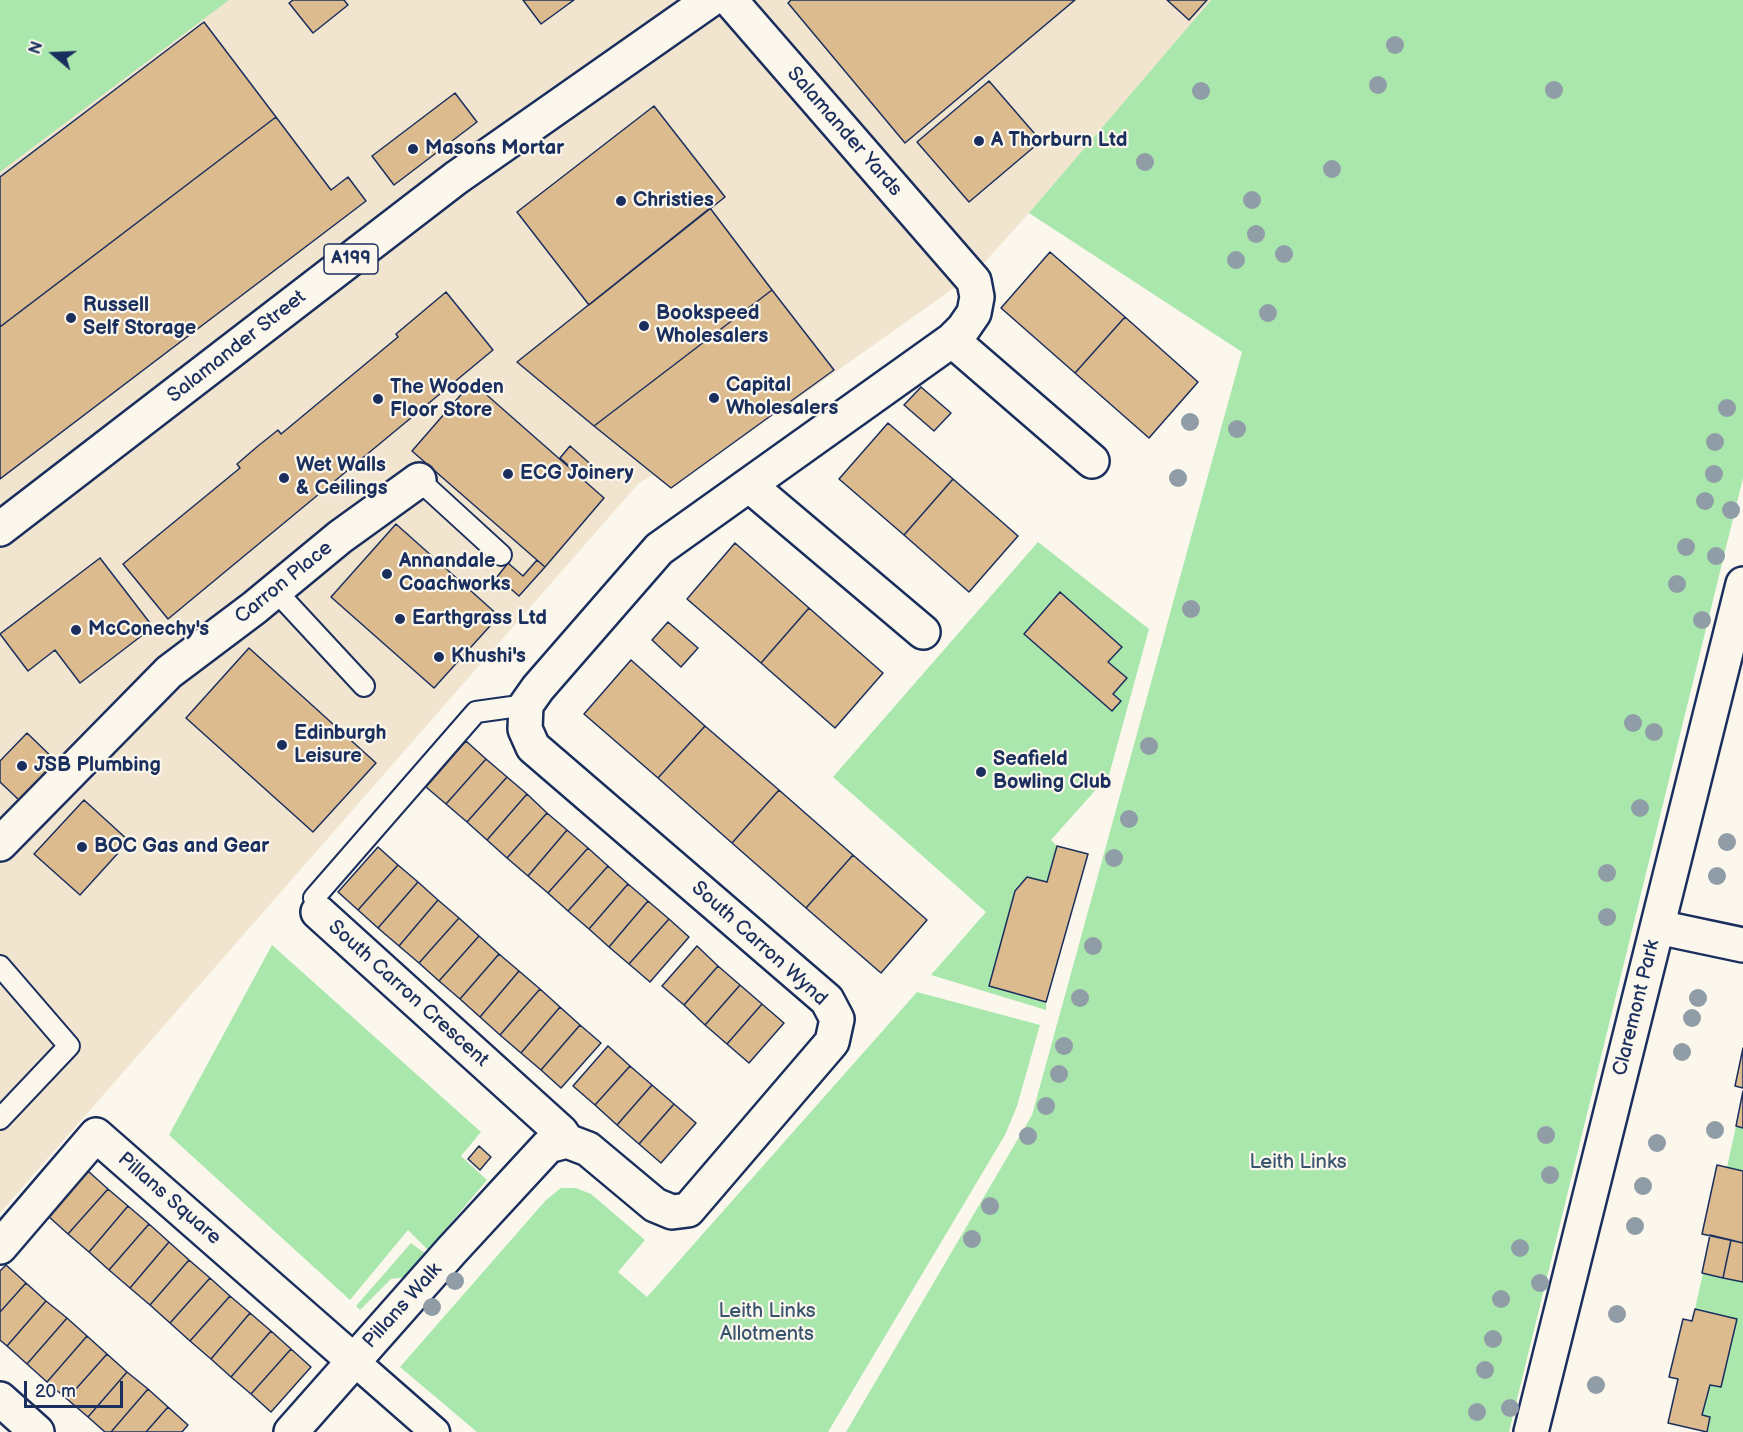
<!DOCTYPE html>
<style>
body{margin:0}
#map{position:relative;width:1743px;height:1432px;overflow:hidden;background:#fbf7ec;font-family:"Balsamiq Sans",sans-serif}
canvas{display:block}
.north{position:absolute;left:24px;top:24px;width:60px;height:60px;-webkit-text-stroke:4px #fbf7ec;paint-order:stroke;rotate:289deg;font-size:16px;font-weight:700;line-height:24px;text-align:center;color:#1b2f5e}
.north::after{content:'';display:block;margin:auto;width:21px;height:27px;background:#1b2f5e;clip-path:polygon(50% 0,100% 100%,50% 72%,0 100%)}
.scale{position:absolute;left:24px;top:1381px;width:99px;height:27px;box-sizing:border-box;border:3px solid #1b2f5e;border-top:0;padding-left:8px;font-size:18px;line-height:21px;white-space:nowrap;color:#1b2f5e;-webkit-text-stroke:4px #fbf7ec;paint-order:stroke}
</style>
<div id="map">
<canvas width="1743" height="1432"></canvas>
<div class="north">N</div>
<div class="scale">20 m</div>
</div>
<script>
const ctx = document.querySelector('canvas').getContext('2d');
ctx.lineJoin = 'round';
function paint(path, color) { ctx.fillStyle = color; ctx.fill(path, 'evenodd'); }
const shape = rows => new Path2D(rows.map(r => 'M' + r).join(''));
function strokePath(path, color, width, dash) { ctx.strokeStyle = color; ctx.lineWidth = width; ctx.lineCap = dash ? 'butt' : 'round'; ctx.setLineDash(dash || []); ctx.stroke(path); }
function label(font, color, halo, rows, align = 'center') {
  ctx.font = font + ' "Balsamiq Sans",sans-serif'; ctx.lineWidth = 4.5; ctx.setLineDash([]); ctx.textBaseline = 'middle'; ctx.strokeStyle = halo; ctx.fillStyle = color; for (const [text, x, y, turn = 0] of rows) {
    ctx.save(); ctx.translate(x, y); ctx.rotate((+turn || 0) * Math.PI / 180); ctx.textAlign = isNaN(turn) ? turn : align; if (halo) ctx.strokeText(text, 0, 0); ctx.fillText(text, 0, 0); ctx.restore();
  }
}
const built = shape([
 [0,0,1211,0,1029,213,974,274,671,488,652,475,638,484,0,1213]
]);
const green = shape([
 [0,0,229,0,0,172],
 [1211,0,1743,0,1743,478,1509,1432,846,1432,1032,1115,1242,352,1029,213],
 [1038,542,1149,629,1109,775,1051,840,1057,846,1047,882,1027,877,1015,891,989,986,1046,1002,1046,1010,931,975,986,912,833,777],
 [272,945,481,1132,461,1156,487,1180,428,1250,408,1230,350,1300,169,1135],
 [917,992,1040,1025,1017,1106,1005,1135,828,1432,477,1432,400,1367,546,1200,561,1188,576,1188,591,1194,645,1240,618,1272,647,1297],
 [1736,1126,1743,1128,1743,1171,1727,1167],
 [411,1243,426,1254,407,1277,391,1279,360,1310,356,1306],
 [1703,1273,1743,1282,1743,1432,1707,1432,1710,1417,1702,1415,1710,1385,1721,1387,1737,1319,1695,1309]
]);
const building = shape([
 [293,0,344,0,348,5,313,33,289,3,293,0],
 [523,0,574,0,541,24,523,0],
 [791,0,1075,0,905,143,788,3,791,0],
 [1167,0,1207,0,1189,20,1167,0],
 [204,22,276,117,0,327,0,177,204,22],
 [989,81,1041,141,969,202,917,142,989,81],
 [455,93,477,122,394,185,372,156,455,93],
 [654,106,725,197,589,305,517,212,654,106],
 [276,117,331,190,348,177,366,201,0,479,0,327,276,117],
 [710,208,772,290,594,426,517,362,710,208],
 [1050,252,1125,317,1075,373,1001,308,1050,252],
 [772,290,834,370,671,488,594,426,772,290],
 [446,292,493,350,168,619,123,564,240,468,237,464,258,446,278,430,281,434,398,337,396,334,446,292],
 [1125,317,1198,382,1149,438,1075,373,1125,317],
 [472,382,604,498,545,567,412,451,472,382],
 [921,387,951,413,934,431,904,405,921,387],
 [888,423,953,479,904,535,839,479,888,423],
 [570,446,595,468,585,480,560,458,570,446],
 [953,479,1018,536,969,592,904,535,953,479],
 [396,524,499,616,434,688,331,597,396,524],
 [735,543,809,608,761,663,687,599,735,543],
 [100,558,153,627,80,683,55,650,28,671,0,634,100,558],
 [537,560,545,567,519,596,497,577,508,563,523,576,537,560],
 [1060,592,1122,647,1108,662,1127,678,1113,694,1121,701,1112,711,1024,634,1060,592],
 [809,608,883,673,835,728,761,663,809,608],
 [668,622,698,648,681,667,652,640,668,622],
 [249,648,376,763,313,832,186,718,249,648],
 [631,660,705,726,658,778,584,714,631,660],
 [705,726,779,790,732,843,658,778,705,726],
 [27,733,56,761,19,800,0,782,0,761,27,733],
 [466,741,486,759,446,804,426,787,466,741],
 [486,759,507,777,467,822,446,804,486,759],
 [507,777,527,794,487,840,467,822,507,777],
 [779,790,853,855,806,908,732,843,779,790],
 [527,794,547,813,507,858,487,840,527,794],
 [84,800,129,841,80,895,34,854,84,800],
 [547,813,567,830,528,876,507,858,547,813],
 [567,830,588,848,548,893,528,876,567,830],
 [1057,846,1088,854,1046,1002,989,986,1015,891,1027,877,1047,882,1057,846],
 [378,847,398,865,358,910,338,892,378,847],
 [588,848,608,866,568,911,548,893,588,848],
 [853,855,927,920,881,973,806,908,853,855],
 [398,865,418,882,378,928,358,910,398,865],
 [608,866,628,884,589,929,568,911,608,866],
 [418,882,438,900,399,946,378,928,418,882],
 [628,884,648,901,609,947,589,929,628,884],
 [438,900,459,918,419,963,399,946,438,900],
 [648,901,669,919,629,964,609,947,648,901],
 [459,918,479,936,439,981,419,963,459,918],
 [669,919,689,937,650,982,629,964,669,919],
 [479,936,499,954,460,999,439,981,479,936],
 [697,946,718,966,684,1005,662,986,697,946],
 [499,954,519,971,480,1017,460,999,499,954],
 [718,966,740,985,705,1025,684,1005,718,966],
 [519,971,540,989,500,1035,480,1017,519,971],
 [740,985,762,1004,727,1044,705,1025,740,985],
 [540,989,560,1007,521,1053,500,1035,540,989],
 [762,1004,784,1023,749,1063,727,1044,762,1004],
 [560,1007,580,1025,541,1070,521,1053,560,1007],
 [580,1025,601,1043,561,1088,541,1070,580,1025],
 [608,1046,630,1066,595,1105,573,1086,608,1046],
 [1743,1048,1743,1088,1735,1086,1743,1048],
 [630,1066,652,1085,617,1125,595,1105,630,1066],
 [652,1085,674,1104,639,1144,617,1125,652,1085],
 [1743,1091,1743,1128,1736,1126,1743,1091],
 [674,1104,696,1123,661,1163,639,1144,674,1104],
 [479,1146,491,1157,480,1170,468,1159,479,1146],
 [1717,1165,1743,1171,1743,1243,1702,1234,1717,1165],
 [88,1171,108,1189,68,1234,48,1216,88,1171],
 [108,1189,128,1206,89,1252,68,1234,108,1189],
 [128,1206,149,1224,109,1270,89,1252,128,1206],
 [149,1224,169,1242,130,1288,109,1270,149,1224],
 [1710,1235,1731,1240,1723,1278,1702,1273,1710,1235],
 [1731,1240,1743,1243,1743,1282,1723,1278,1731,1240],
 [169,1242,189,1260,150,1305,130,1288,169,1242],
 [189,1260,210,1278,170,1323,150,1305,189,1260],
 [6,1265,26,1283,0,1312,0,1271,6,1265],
 [210,1278,230,1296,190,1341,170,1323,210,1278],
 [26,1283,46,1301,7,1346,0,1340,0,1312,26,1283],
 [230,1296,250,1313,211,1359,190,1341,230,1296],
 [46,1301,67,1318,27,1364,7,1346,46,1301],
 [1695,1309,1737,1319,1721,1387,1710,1385,1702,1415,1710,1417,1707,1432,1668,1423,1678,1379,1669,1377,1683,1319,1692,1321,1695,1309],
 [250,1313,271,1331,231,1377,211,1359,250,1313],
 [67,1318,87,1336,47,1382,27,1364,67,1318],
 [271,1331,291,1349,251,1394,231,1377,271,1331],
 [87,1336,107,1354,67,1399,47,1382,87,1336],
 [291,1349,311,1367,271,1412,251,1394,291,1349],
 [107,1354,127,1372,88,1417,67,1399,107,1354],
 [127,1372,148,1389,111,1432,105,1432,88,1417,127,1372],
 [148,1389,168,1407,146,1432,111,1432,148,1389],
 [168,1407,188,1425,182,1432,146,1432,168,1407]
]);
const service = shape([
 [419,480,501,555],
 [275,590,364,686],
 [318,912,314,898,476,712,526,705],
 [0,966,69,1046,0,1119]
]);
const pedestrian = shape([
 [354,1361,435,1432]
]);
const minor = shape([
 [952,340,1092,461],
 [749,485,923,632],
 [0,844,169,672,254,608,340,537,419,480],
 [318,912,561,1132,567,1141],
 [1658,927,1743,945],
 [0,1247,96,1135,354,1361],
 [0,1399,37,1432],
 [291,1432,452,1250,548,1146,567,1141,588,1149,655,1205,672,1212,688,1210,832,1042,837,1019,827,1000,533,747,525,729,526,705,538,688,659,549,952,340,963,329,974,313,977,297,974,281,730,0]
]);
const tertiary = shape([
 [1531,1432,1743,584]
]);
const primary = shape([
 [0,529,456,178,710,0]
]);
const trees = [
 [1395,45],
 [1378,85],
 [1554,90],
 [1201,91],
 [1145,162],
 [1332,169],
 [1252,200],
 [1256,234],
 [1284,254],
 [1236,260],
 [1268,313],
 [1727,408],
 [1190,422],
 [1237,429],
 [1715,442],
 [1714,474],
 [1178,478],
 [1705,501],
 [1731,510],
 [1686,547],
 [1716,556],
 [1677,584],
 [1191,609],
 [1702,620],
 [1633,723],
 [1654,732],
 [1149,746],
 [1640,808],
 [1129,819],
 [1727,842],
 [1114,858],
 [1607,873],
 [1717,876],
 [1607,917],
 [1093,946],
 [1080,998],
 [1698,998],
 [1692,1018],
 [1064,1046],
 [1682,1052],
 [1059,1074],
 [1046,1106],
 [1715,1130],
 [1546,1135],
 [1028,1136],
 [1657,1143],
 [1550,1175],
 [1643,1186],
 [990,1206],
 [1635,1226],
 [972,1239],
 [1520,1248],
 [455,1281],
 [1540,1283],
 [1501,1299],
 [432,1307],
 [1617,1314],
 [1493,1339],
 [1485,1370],
 [1596,1385],
 [1510,1408],
 [1477,1412]
];
const markers = [
 [979,141,6,"#1b2f5e"],
 [413,149,6,"#1b2f5e"],
 [621,201,6,"#1b2f5e"],
 [71,318,6,"#1b2f5e"],
 [644,326,6,"#1b2f5e"],
 [714,398,6,"#1b2f5e"],
 [378,399,6,"#1b2f5e"],
 [508,474,6,"#1b2f5e"],
 [284,478,6,"#1b2f5e"],
 [387,574,6,"#1b2f5e"],
 [400,619,6,"#1b2f5e"],
 [76,630,6,"#1b2f5e"],
 [439,657,6,"#1b2f5e"],
 [282,745,6,"#1b2f5e"],
 [22,766,6,"#1b2f5e"],
 [981,772,6,"#1b2f5e"],
 [82,847,6,"#1b2f5e"]
];
const shields = [
 [351,259,54]
];
const shieldNames = [
 ["A199",351,259]
];
const streetNames = [
 ["Salamander Yards",844,132,49],
 ["Salamander Street",237,347,-38],
 ["Carron Place",284,583,-39],
 ["South Carron Wynd",759,944,42],
 ["South Carron Crescent",408,994,42],
 ["Claremont Park",1637,1008,-76],
 ["Pillans Square",169,1199,41],
 ["Pillans Walk",403,1306,-48]
];
const poiNames = [
 ["A Thorburn Ltd",991,141],
 ["Masons Mortar",425,149],
 ["Christies",633,201],
 ["Russell",83,306],
 ["Self Storage",83,329],
 ["Bookspeed",656,314],
 ["Wholesalers",656,337],
 ["Capital",726,386],
 ["Wholesalers",726,409],
 ["The Wooden",390,388],
 ["Floor Store",390,411],
 ["Wet Walls",296,466],
 ["& Ceilings",296,489],
 ["ECG Joinery",520,474],
 ["Annandale",399,562],
 ["Coachworks",399,585],
 ["Earthgrass Ltd",412,619],
 ["McConechy's",88,630],
 ["Khushi's",451,657],
 ["Edinburgh",294,734],
 ["Leisure",294,757],
 ["Seafield",993,760],
 ["Bowling Club",993,783],
 ["JSB Plumbing",34,766],
 ["BOC Gas and Gear",94,847]
];
const parkNames = [
 ["Leith Links",1298,1163],
 ["Leith Links",767,1312],
 ["Allotments",767,1335]
];
paint(built, '#f2e5d0');
paint(green, '#aae7ad');
paint(building, '#dcbb8f');
strokePath(building, '#1b2f5e', 1.5);
strokePath(service, '#1b2f5e', 24);
strokePath(pedestrian, '#1b2f5e', 33);
strokePath(minor, '#1b2f5e', 38);
strokePath(tertiary, '#1b2f5e', 38);
strokePath(primary, '#1b2f5e', 38);
strokePath(service, '#fbf7ec', 20);
strokePath(pedestrian, '#fbf7ec', 28);
strokePath(minor, '#fbf7ec', 33);
strokePath(tertiary, '#fbf7ec', 33);
strokePath(primary, '#fbf7ec', 33);
ctx.fillStyle = '#909da7';
for (const [x, y] of trees) { ctx.beginPath(); ctx.arc(x, y, 9, 0, 2 * Math.PI); ctx.fill(); }
for (const [x, y, r, color] of markers) { const dot = new Path2D(); dot.arc(x, y, r, 0, 2 * Math.PI); ctx.fillStyle = color; ctx.fill(dot); strokePath(dot, '#fbf7ec', 2); }
for (const [x, y, w] of shields) { const box = new Path2D(); box.roundRect(x - w / 2, y - 15, w, 30, 4.5); ctx.fillStyle = '#fbf7ec'; ctx.fill(box); strokePath(box, '#1b2f5e', 1.5); }
label('bold 18px', '#1b2f5e', null, shieldNames);
label('20px', '#1b2f5e', '#fbf7ec', streetNames);
label('bold 20px', '#1b2f5e', '#fbf7ec', poiNames, 'left');
label('20px', '#38546e', '#fbf7ec', parkNames);
</script>
